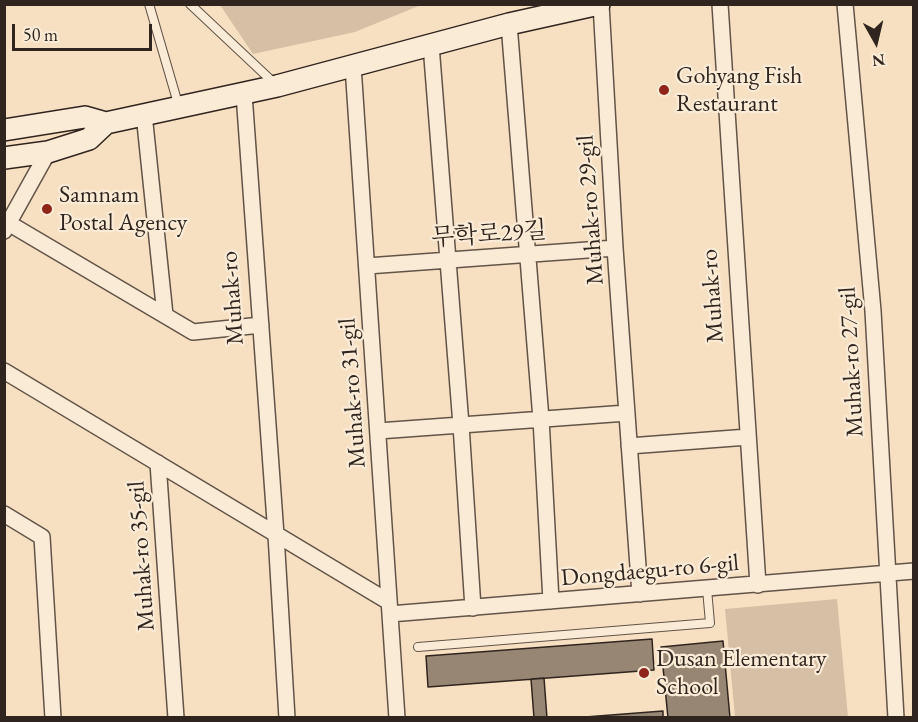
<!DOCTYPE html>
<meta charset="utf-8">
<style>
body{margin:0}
#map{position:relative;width:918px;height:722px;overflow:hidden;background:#f7e0c1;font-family:"EB Garamond",serif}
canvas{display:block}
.frame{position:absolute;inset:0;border:6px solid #30251e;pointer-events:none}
.north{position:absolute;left:846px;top:12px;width:60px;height:60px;-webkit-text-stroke:4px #faebd7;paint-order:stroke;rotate:172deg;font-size:16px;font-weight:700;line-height:24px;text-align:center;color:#30251e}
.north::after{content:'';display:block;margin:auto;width:21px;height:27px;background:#30251e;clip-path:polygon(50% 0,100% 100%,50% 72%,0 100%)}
.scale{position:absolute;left:12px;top:24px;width:140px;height:27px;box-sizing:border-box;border:3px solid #30251e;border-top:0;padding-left:8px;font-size:18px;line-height:21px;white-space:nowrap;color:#30251e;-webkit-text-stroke:4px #faebd7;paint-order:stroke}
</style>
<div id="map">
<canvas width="918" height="722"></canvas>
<div class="frame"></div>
<div class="north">N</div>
<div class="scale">50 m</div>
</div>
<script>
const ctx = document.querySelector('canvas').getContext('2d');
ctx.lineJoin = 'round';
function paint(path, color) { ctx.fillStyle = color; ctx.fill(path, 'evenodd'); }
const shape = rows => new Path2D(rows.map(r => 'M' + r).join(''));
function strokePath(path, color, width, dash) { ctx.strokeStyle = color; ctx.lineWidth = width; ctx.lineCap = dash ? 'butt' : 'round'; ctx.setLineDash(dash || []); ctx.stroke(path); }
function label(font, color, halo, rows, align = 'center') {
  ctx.font = font + ' "EB Garamond","Noto Serif KR",serif'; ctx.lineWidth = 4.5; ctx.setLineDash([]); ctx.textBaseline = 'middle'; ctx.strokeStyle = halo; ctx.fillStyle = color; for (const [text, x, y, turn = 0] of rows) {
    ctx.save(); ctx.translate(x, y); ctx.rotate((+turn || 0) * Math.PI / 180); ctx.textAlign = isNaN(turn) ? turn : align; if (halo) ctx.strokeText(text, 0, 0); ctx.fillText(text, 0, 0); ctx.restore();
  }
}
const green = shape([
 [220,5,421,5,355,32,253,54],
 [837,599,848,717,735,717,725,609]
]);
const building = shape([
 [652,639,654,670,428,687,426,656,652,639],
 [723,641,730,718,668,718,661,647,723,641],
 [544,678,547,718,534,718,531,679,544,678],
 [663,711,663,718,572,718,663,711]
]);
const lane = shape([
 [149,4,179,107],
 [190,4,274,83],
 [418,647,710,623,707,589]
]);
const street = shape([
 [601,4,615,248,640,594],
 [720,4,758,585],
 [845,4,873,311,896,718],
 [509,24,541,419,551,601],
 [431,45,461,425,473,608],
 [353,66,397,718],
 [244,94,276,535,287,718],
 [144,114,165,315],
 [10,224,193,332,261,325],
 [4,231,48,152],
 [367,266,615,248],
 [4,371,389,602],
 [378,431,627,413],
 [629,446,748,437],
 [158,463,176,718],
 [4,514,42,537,53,718],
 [390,614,914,571]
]);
const secondary = shape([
 [4,130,85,117,106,123,277,86,509,24,599,4],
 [4,158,48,152,89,139,106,123]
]);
const markers = [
 [664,90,6,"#8f2418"],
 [47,209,6,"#8f2418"],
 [644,673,6,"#8f2418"]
];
const poiNames = [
 ["Gohyang Fish",676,76],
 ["Restaurant",676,104],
 ["Samnam",59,195],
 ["Postal Agency",59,223],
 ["Dusan Elementary",656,659],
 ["School",656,687]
];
const streetNames = [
 ["Muhak-ro 29-gil",591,210,-94],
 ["무학로29길",489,235,-4],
 ["Muhak-ro",713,296,-94],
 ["Muhak-ro",233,298,-94],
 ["Muhak-ro 27-gil",852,362,-93],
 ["Muhak-ro 31-gil",353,393,-94],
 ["Muhak-ro 35-gil",142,556,-94],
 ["Dongdaegu-ro 6-gil",650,571,-5]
];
paint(green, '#d5c0a5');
paint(building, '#978673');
strokePath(building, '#30251e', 1.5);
strokePath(lane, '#625447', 10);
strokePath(street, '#625447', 18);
strokePath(secondary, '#30251e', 24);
strokePath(lane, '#faebd7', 8);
strokePath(street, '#faebd7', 15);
strokePath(secondary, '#faebd7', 21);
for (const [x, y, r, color] of markers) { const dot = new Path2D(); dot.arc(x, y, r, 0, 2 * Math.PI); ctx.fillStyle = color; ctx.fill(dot); strokePath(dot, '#faebd7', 2); }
label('24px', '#30251e', '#faebd7', poiNames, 'left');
label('24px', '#30251e', '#faebd7', streetNames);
</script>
